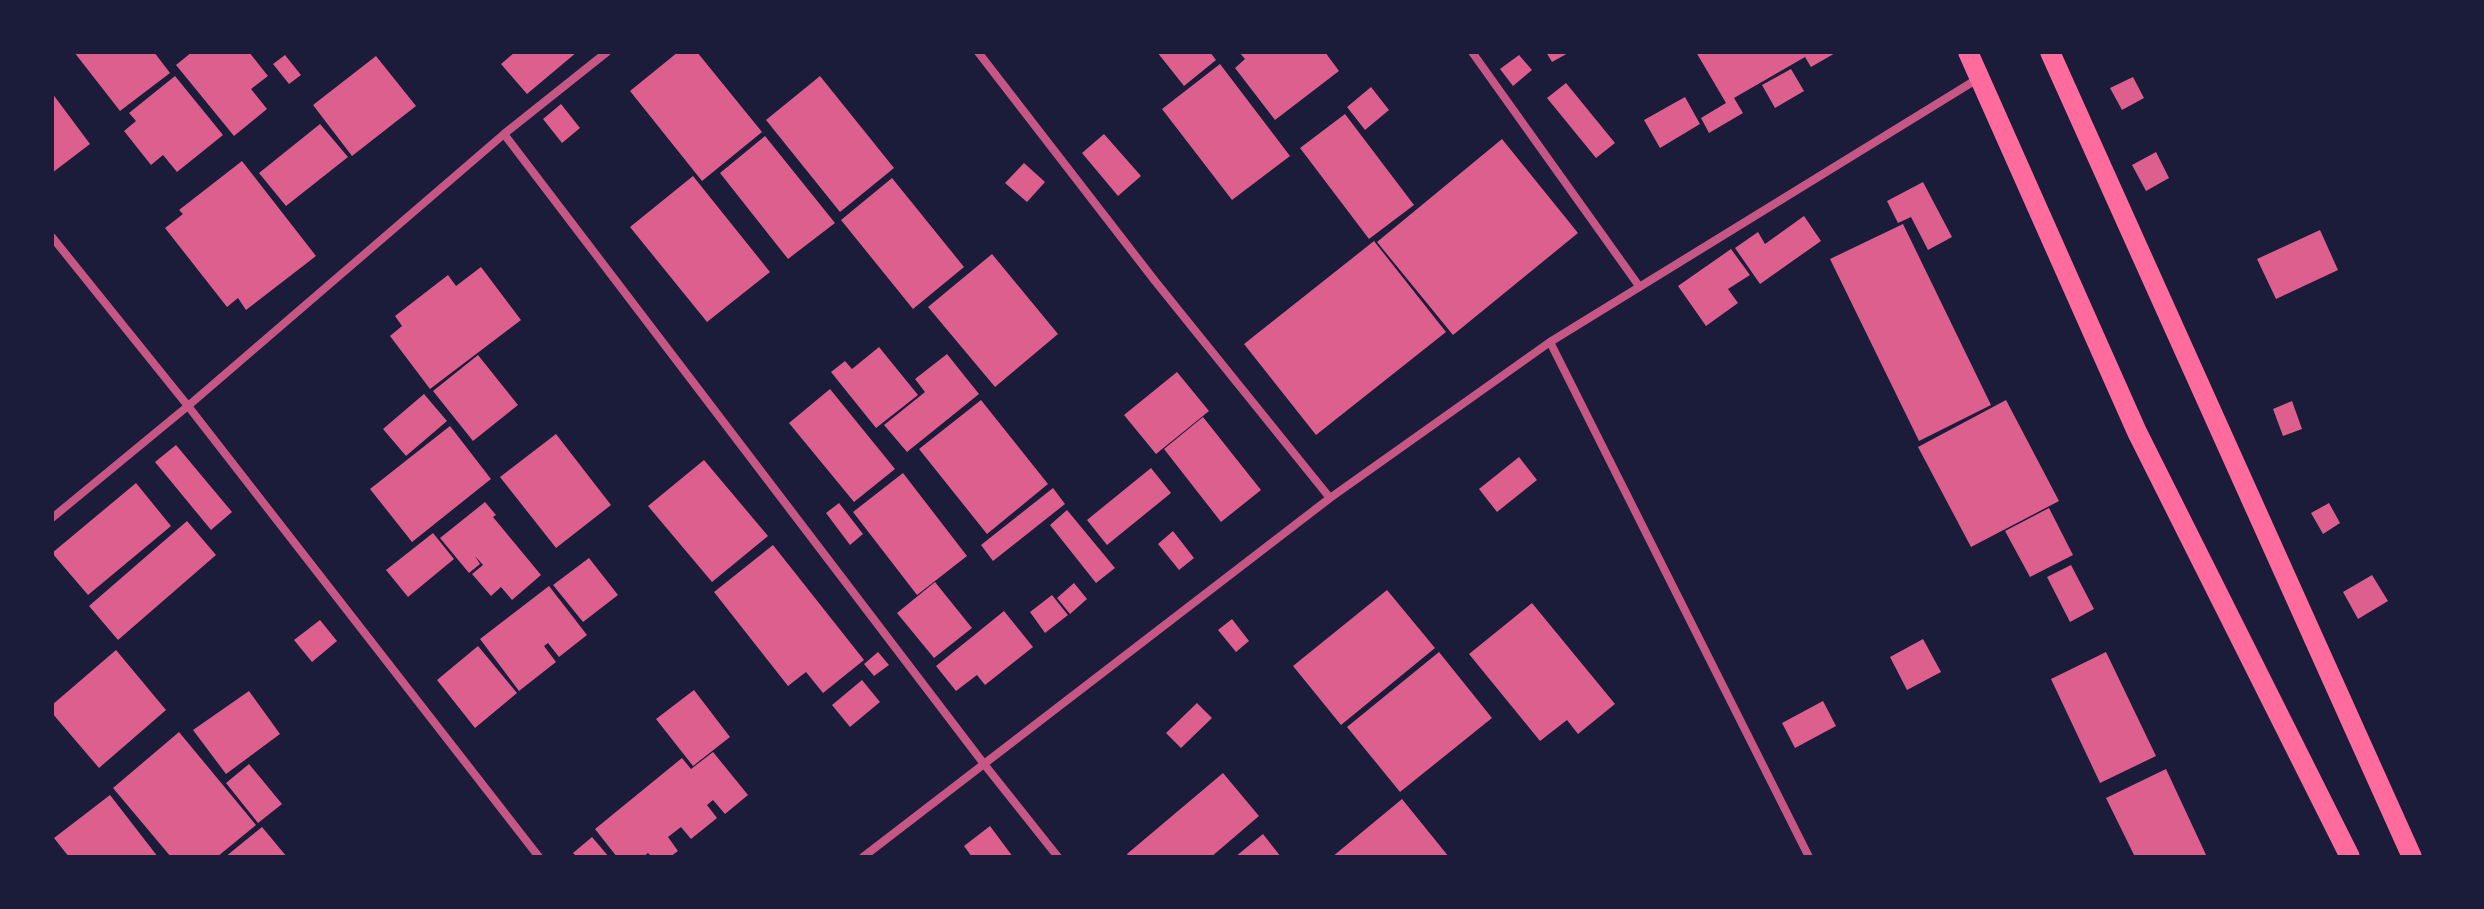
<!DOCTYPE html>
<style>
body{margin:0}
#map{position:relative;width:2484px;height:909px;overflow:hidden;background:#1b1b3a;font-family:Arial,sans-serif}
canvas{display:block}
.frame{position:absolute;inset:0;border:54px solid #1b1b3a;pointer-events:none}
</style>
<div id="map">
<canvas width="2484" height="909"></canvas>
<div class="frame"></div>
</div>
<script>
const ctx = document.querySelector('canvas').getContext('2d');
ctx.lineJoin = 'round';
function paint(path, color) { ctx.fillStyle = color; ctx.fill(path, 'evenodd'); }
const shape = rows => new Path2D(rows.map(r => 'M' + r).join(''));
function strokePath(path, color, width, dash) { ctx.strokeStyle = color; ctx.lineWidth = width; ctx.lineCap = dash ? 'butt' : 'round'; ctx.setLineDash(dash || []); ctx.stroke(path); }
const building = shape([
 [74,52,154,52,170,73,120,111],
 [192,52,249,52,268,76,251,89,267,109,234,136,176,65],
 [515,52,577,52,527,94,501,64],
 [678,52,697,52,762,132,702,181,630,91],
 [1157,52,1210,52,1216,60,1184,86],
 [1239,52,1325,52,1339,71,1275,120,1235,68,1245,59],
 [1546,52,1570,52,1552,62],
 [1696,52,1837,52,1811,67,1805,57,1734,98,1743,113,1709,133,1701,118,1726,103],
 [285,55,301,75,289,84,273,64],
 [1519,55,1532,70,1513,86,1500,69],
 [376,56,416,106,352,156,313,105],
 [1220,64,1290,156,1232,200,1162,109],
 [1791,69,1804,91,1775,108,1762,85],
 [175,76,223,135,177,172,163,155,151,165,124,131,136,121,129,113],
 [820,76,894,168,840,212,766,120],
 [2133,77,2144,98,2122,110,2110,88],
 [1566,83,1615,143,1596,158,1547,98],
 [1371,87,1389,110,1365,130,1347,107],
 [52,93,90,144,52,173],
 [1685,97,1700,124,1660,148,1644,120],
 [561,104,580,128,562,143,543,119],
 [1345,114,1414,205,1369,239,1300,148],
 [320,124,348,157,286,206,259,173],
 [1104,134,1141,176,1118,196,1082,153],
 [765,136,835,223,788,259,720,173],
 [1502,139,1578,233,1453,335,1377,242],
 [2156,152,2169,178,2146,191,2132,165],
 [242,161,316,256,246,310,238,298,227,307,165,228,183,214,179,210],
 [1024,163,1045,182,1027,202,1005,183],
 [693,176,770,272,707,322,630,227],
 [892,178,964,267,913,309,841,220],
 [1923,182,1952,237,1928,250,1911,217,1898,223,1887,201],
 [1804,216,1821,241,1760,284,1735,248,1758,232,1765,244],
 [1903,224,1991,405,1919,441,1830,259],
 [2320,230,2338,270,2276,299,2257,259],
 [1374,241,1446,332,1316,435,1244,344],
 [1731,249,1750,275,1728,289,1738,303,1706,326,1678,286],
 [992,254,1058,334,995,387,928,307],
 [481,267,521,320,430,389,390,336,402,326,395,316,448,275,456,286],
 [879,347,918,395,876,428,831,372,845,361,852,369],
 [947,354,979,394,907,452,884,425,925,392,915,379],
 [478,355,518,405,473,441,433,391],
 [1177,372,1209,411,1156,454,1124,415],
 [830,389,895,469,854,502,789,423],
 [424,394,447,421,406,456,383,429],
 [981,400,1048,484,987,534,919,449],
 [2006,400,2059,501,1971,547,1918,447],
 [2292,401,2302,429,2283,436,2273,409],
 [1203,417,1261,490,1221,522,1164,449],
 [450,426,491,479,412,542,370,489],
 [556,434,611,505,556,548,500,477],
 [176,445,232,512,211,530,155,462],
 [1519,457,1537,480,1497,512,1479,489],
 [704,460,768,536,712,582,648,506],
 [1151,468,1171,493,1107,545,1087,520],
 [903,473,967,556,917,595,853,512],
 [136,483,171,526,88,595,52,553],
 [1053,488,1065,504,993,561,981,545],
 [485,502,496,515,493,517,541,575,512,600,501,587,491,596,472,574,483,565,475,556,480,564,469,573,440,538],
 [839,503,863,534,850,545,826,513],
 [2329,503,2340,523,2323,534,2311,513],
 [2049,508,2073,555,2030,577,2005,531],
 [1067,510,1115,568,1096,583,1050,525],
 [187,521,216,555,118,640,89,606],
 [1173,531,1194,558,1179,570,1158,544],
 [433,533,454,559,408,597,386,570],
 [773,545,864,660,823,693,806,672,788,686,714,592],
 [589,558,618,595,583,622,553,585],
 [2071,565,2094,609,2070,622,2047,577],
 [2372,575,2388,601,2358,619,2343,592],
 [935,582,972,628,934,658,897,613],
 [1074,583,1087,599,1070,614,1057,598],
 [549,586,587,635,559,657,548,643,544,646,556,662,519,691,480,639],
 [1387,590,1435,648,1341,725,1293,666],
 [1052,595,1068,615,1045,633,1030,612],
 [1532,603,1615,704,1578,734,1567,720,1540,741,1469,654],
 [1004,611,1033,647,985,685,977,675,956,691,936,666],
 [1232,619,1249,641,1236,652,1218,630],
 [320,620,337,641,312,662,294,640],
 [1923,639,1941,672,1907,690,1890,657],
 [478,646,517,693,475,728,437,680],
 [116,650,166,710,99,768,52,713,52,705],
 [878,652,889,665,874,676,864,664],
 [1439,652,1492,718,1400,792,1347,727],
 [2106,652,2156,756,2100,783,2051,679],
 [862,680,880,702,850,727,832,705],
 [694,690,730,737,693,766,656,719],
 [249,691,280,734,226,774,193,730],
 [1823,701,1836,726,1795,748,1782,723],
 [1197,703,1212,718,1181,748,1166,733],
 [179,732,256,825,217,857,171,857,113,788],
 [713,752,748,795,725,814,713,800,707,805,717,818,691,839,681,827,668,837,678,851,670,857,652,857,648,853,643,857,617,857,595,829,682,758,691,769],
 [249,764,282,804,258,823,226,783],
 [2166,769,2207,857,2135,857,2106,798],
 [1223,773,1259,816,1211,857,1129,857,1127,854],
 [110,795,158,857,69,857,54,838],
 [1402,799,1449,857,1332,857],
 [990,826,1013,857,972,857,964,846],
 [262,827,287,857,225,857],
 [1263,834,1281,857,1235,857],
 [592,837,609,857,577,857,573,853]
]);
const minor = shape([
 [978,52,1155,281,1330,498],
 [1472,52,1639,286],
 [504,134,984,764,1058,857],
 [52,237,188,406,539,857],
 [1550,342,1809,857],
 [52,518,188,406,504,134,607,52],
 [863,857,1330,498,1550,342,1979,78]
]);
const primary = shape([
 [1968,52,2137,432,2350,857],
 [2050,52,2412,857]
]);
paint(building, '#dd5f8e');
strokePath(minor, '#c65784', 8);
strokePath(primary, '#ff6b9d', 20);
</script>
